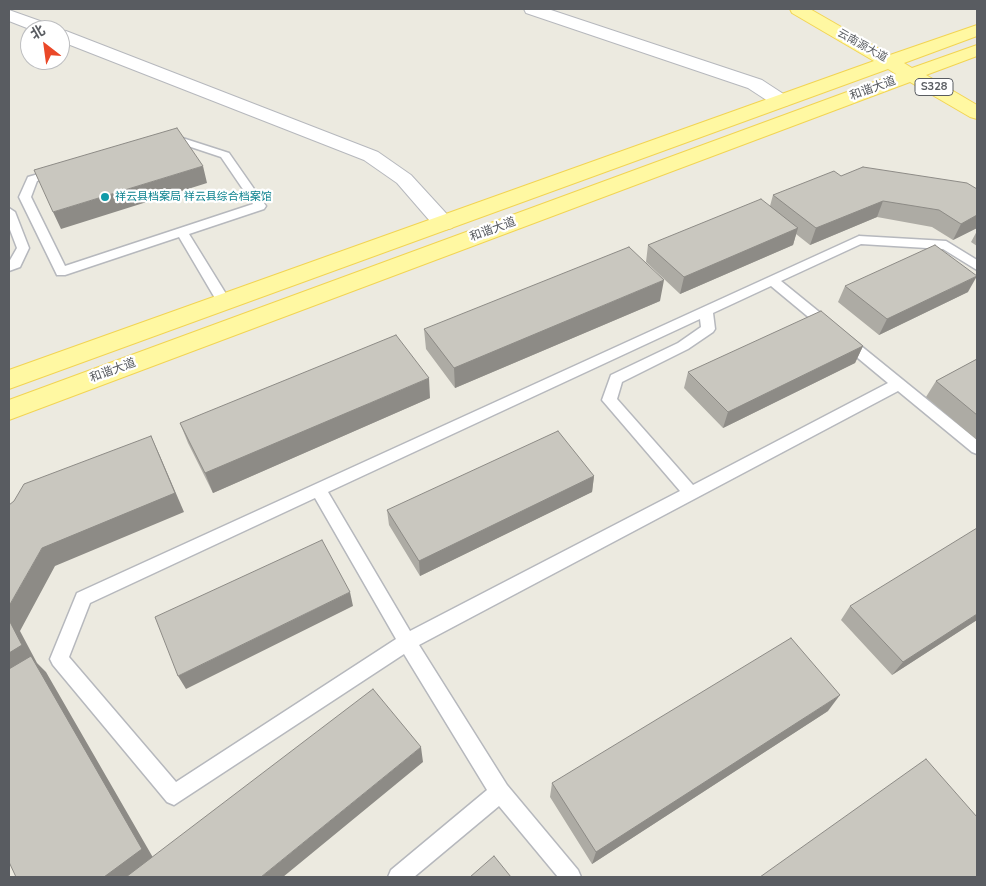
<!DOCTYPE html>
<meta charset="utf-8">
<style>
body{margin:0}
#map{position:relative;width:986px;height:886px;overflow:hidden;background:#eceae0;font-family:"Nunito Sans","Noto Sans SC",sans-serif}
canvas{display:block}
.frame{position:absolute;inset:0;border:10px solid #595c61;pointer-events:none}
.north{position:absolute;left:20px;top:20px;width:50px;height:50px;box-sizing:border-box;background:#fff;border:1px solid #bdbec0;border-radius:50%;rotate:330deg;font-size:14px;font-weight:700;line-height:20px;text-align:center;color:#595c61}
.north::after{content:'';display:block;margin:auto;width:18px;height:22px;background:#ea4828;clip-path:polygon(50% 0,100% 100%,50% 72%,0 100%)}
</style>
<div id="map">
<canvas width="986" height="886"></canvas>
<div class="frame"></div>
<div class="north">北</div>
</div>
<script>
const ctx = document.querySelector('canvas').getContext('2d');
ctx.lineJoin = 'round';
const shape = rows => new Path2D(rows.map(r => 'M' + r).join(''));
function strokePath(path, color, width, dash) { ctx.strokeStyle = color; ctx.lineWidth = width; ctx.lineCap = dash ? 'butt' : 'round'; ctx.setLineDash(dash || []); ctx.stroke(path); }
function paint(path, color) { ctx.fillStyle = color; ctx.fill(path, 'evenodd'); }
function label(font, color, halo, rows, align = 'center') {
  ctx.font = font + ' "Nunito Sans","Noto Sans SC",sans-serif'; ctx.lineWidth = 4.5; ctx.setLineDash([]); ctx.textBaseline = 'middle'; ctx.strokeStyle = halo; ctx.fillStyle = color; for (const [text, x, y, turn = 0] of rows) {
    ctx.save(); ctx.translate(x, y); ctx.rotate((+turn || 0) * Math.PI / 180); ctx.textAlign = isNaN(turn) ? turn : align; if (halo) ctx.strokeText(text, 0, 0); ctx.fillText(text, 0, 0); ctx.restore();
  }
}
const service = shape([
 [173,135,229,153,266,206,264,209,189,234,231,302,229,305,219,305,179,237,65,275,57,275,19,197,28,177,173,135],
 [173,141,221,157,253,204,65,266,31,197,37,181,173,141],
 [9,208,15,212,29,248,20,267,9,271,9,262,17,248,9,227,9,208],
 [859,236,946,241,977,260,977,270,943,249,861,244,781,281,977,440,977,454,972,452,898,391,419,645,507,785,578,870,581,877,558,877,499,806,414,877,388,877,391,870,487,790,404,654,174,805,167,802,53,665,50,659,77,593,859,236],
 [771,286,888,383,693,485,617,399,622,382,688,349,713,332,715,329,713,313,771,286],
 [700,319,701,327,678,343,611,375,602,400,680,491,410,631,328,492,700,319],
 [315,498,396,639,176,782,69,657,90,603,315,498]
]);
const minor = shape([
 [524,9,548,9,762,80,788,97,790,101,788,105,781,107,774,105,748,88,526,13,524,9],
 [9,10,54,26,57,30,32,30,9,21,9,10],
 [59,30,60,30,66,31,378,152,411,175,455,223,452,228,444,230,436,228,397,183,364,160,60,41,59,30]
]);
const primary = shape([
 [790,9,810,9,890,55,977,25,977,36,904,63,912,68,977,45,977,56,926,75,977,105,977,119,970,117,910,82,9,420,9,400,896,74,888,69,9,389,9,370,874,61,792,13,790,9]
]);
const wall = shape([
 [841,176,977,189,977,228,953,240,932,227,877,217,810,245,796,234,793,245,680,294,646,262,648,245,770,206,773,195],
 [977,231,977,246,971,242],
 [845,286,968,292,879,335,838,302],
 [660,301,455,388,426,349,424,329],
 [863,346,855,363,723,428,684,388,688,372],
 [977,359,977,440,926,397,936,381],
 [430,398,213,493,188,443,180,423],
 [594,476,592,492,420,576,389,525,387,510],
 [850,606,977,620,892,675,841,620],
 [828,711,592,864,550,797,552,783]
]);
const shadedWall = shape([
 [203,166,207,183,61,229,53,212],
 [883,201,877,217,810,245,816,228],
 [977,215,977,228,953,240,961,224],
 [798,228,793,245,680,294,684,277],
 [977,276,968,292,879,335,887,319],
 [664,280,660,301,455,388,454,368],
 [863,346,855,363,723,428,728,412],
 [429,378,430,398,213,493,205,473],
 [151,436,160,456,184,512,55,566,20,631,37,663,46,672,155,861,134,877,104,877,9,678,9,606,42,548],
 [594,476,592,492,420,576,419,561],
 [350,592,353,606,186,689,178,676],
 [977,614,977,620,892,675,903,662],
 [840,695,828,711,592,864,596,852],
 [421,747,423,762,283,877,261,877]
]);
const building = shape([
 [177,128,203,166,53,212,34,170,177,128],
 [863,167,967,183,977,189,977,215,961,224,939,210,883,201,816,228,773,195,834,171,841,176,863,167],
 [761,199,798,228,684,277,648,245,761,199],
 [935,245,977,276,887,319,845,286,935,245],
 [629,247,664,280,454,368,424,329,629,247],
 [821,311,863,346,728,412,688,372,821,311],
 [396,335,429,378,205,473,180,423,396,335],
 [977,359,977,415,936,381,977,359],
 [558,431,594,476,419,561,387,510,558,431],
 [151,436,175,493,42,548,9,606,9,505,14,501,24,484,151,436],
 [977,528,977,614,903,662,850,606,977,528],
 [322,540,350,592,178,676,155,617,322,540],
 [9,620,22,645,9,653,9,620],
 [791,638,840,695,596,852,552,783,791,638],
 [31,656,142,849,104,877,16,877,9,862,9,669,31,656],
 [373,689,421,747,261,877,126,877,373,689],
 [926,759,977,817,977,877,760,877,926,759],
 [494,856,511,877,470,877,494,856]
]);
const markers = [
 [105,197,5,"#0f9aa8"]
];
const farStreetnames = [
 ["云南源大道",862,46,29]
];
const shields = [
 [934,87,38]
];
const shieldNames = [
 ["S328",934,87]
];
const farCulturenames = [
 ["祥云县档案局 祥云县综合档案馆",115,197]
];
const streetNames = [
 ["和谐大道",873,89,-20],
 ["和谐大道",493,230,-20],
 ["和谐大道",113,371,-20]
];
strokePath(service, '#b6b8bd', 3);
strokePath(minor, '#b6b8bd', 2);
strokePath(primary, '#f2d453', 2);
paint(service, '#fff');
paint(minor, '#fff');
paint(primary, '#fff8a2');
paint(wall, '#adaba4');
paint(shadedWall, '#8d8b86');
paint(building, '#c9c7bf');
strokePath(building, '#8d8b86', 1);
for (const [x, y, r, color] of markers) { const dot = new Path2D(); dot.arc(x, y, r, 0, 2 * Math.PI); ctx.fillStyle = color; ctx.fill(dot); strokePath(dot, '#fff', 2); }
label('11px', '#595c61', '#fff', farStreetnames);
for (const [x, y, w] of shields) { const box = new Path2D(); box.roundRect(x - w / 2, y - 8.5, w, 17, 4); ctx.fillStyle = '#fff'; ctx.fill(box); strokePath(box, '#595c61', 1); }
label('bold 11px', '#595c61', null, shieldNames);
label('11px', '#0d838f', '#fff', farCulturenames, 'left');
label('12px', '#595c61', '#fff', streetNames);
</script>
